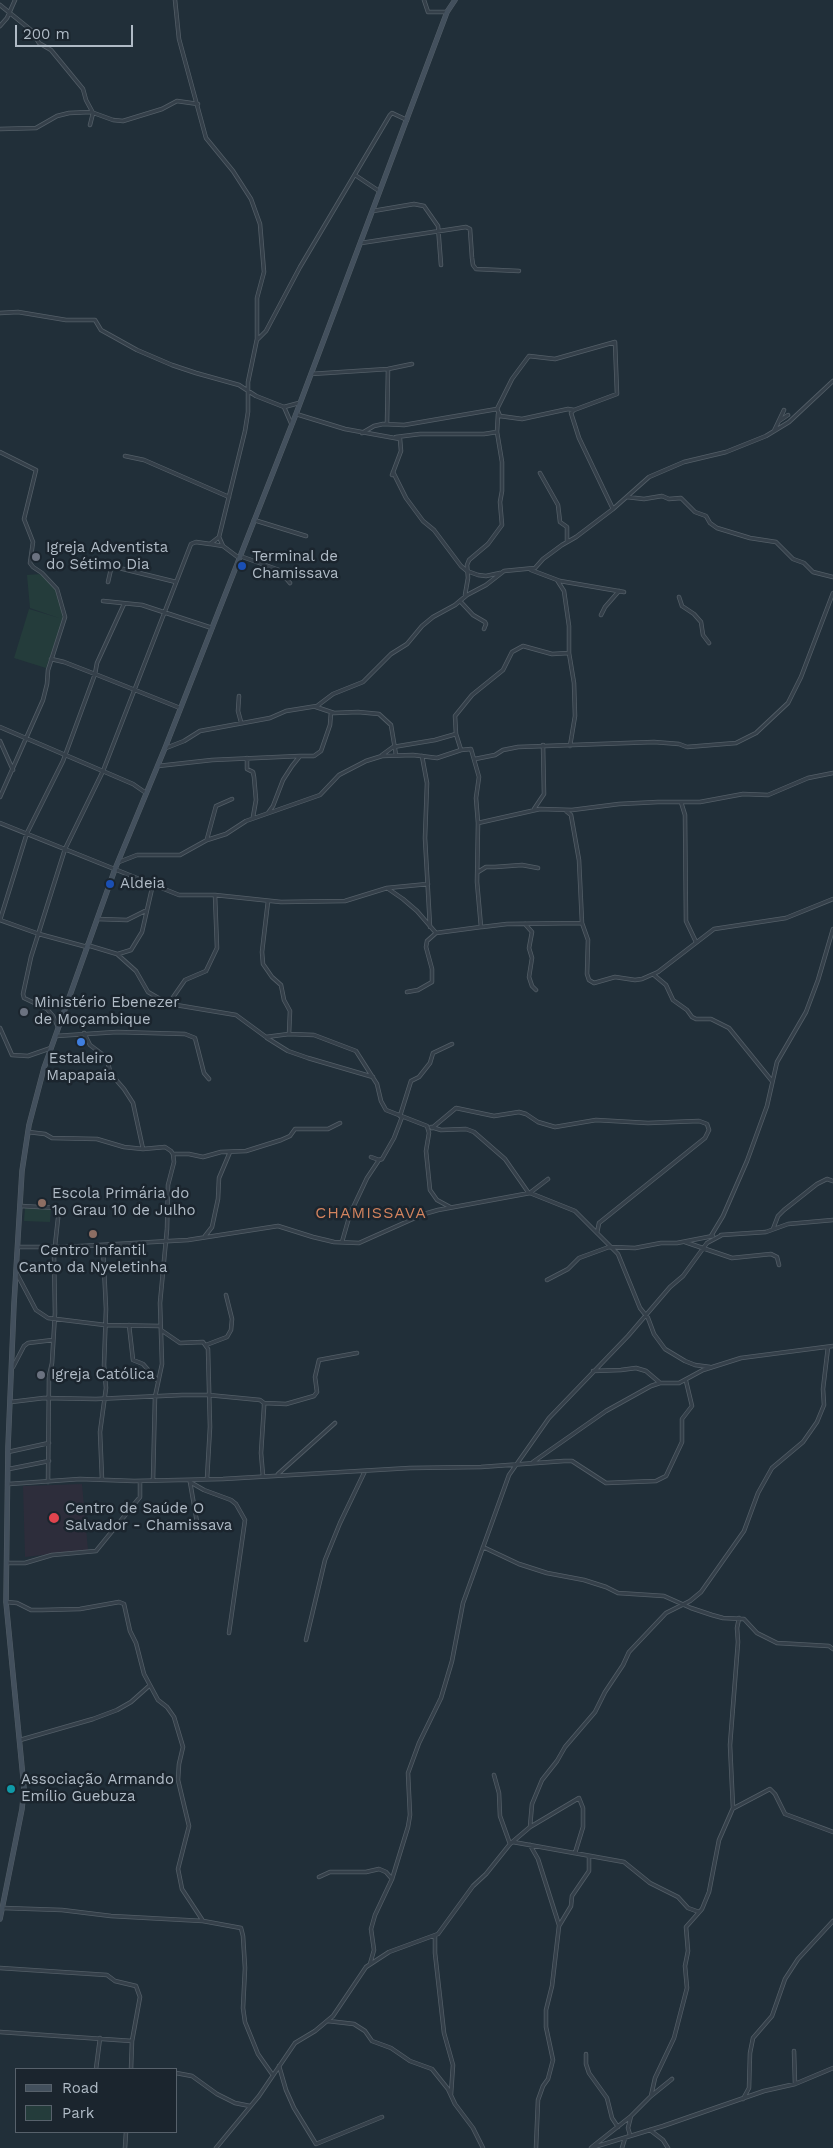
<!DOCTYPE html>
<meta charset="utf-8">
<style>
body{margin:0}
#map{position:relative;width:833px;height:2148px;overflow:hidden;background:#212f39;font-family:"Work Sans",sans-serif}
canvas{display:block}
.legend{position:absolute;left:15px;top:2068px;width:162px;height:65px;box-sizing:border-box;background:#1b252e;border:1px solid #57616b;margin:0;padding:6px 9px;list-style:none;font-size:15px;color:#b0bbc6}
.legend li{display:flex;align-items:center;gap:10px;height:25px}
.legend b{width:25px;border:1px solid #57616b}
.scale{position:absolute;left:15px;top:25px;width:118px;height:22px;box-sizing:border-box;border:2px solid #b0bbc6;border-top:0;padding-left:6px;font-size:15px;line-height:18px;white-space:nowrap;color:#b0bbc6;-webkit-text-stroke:4px #1b252e;paint-order:stroke}
</style>
<div id="map">
<canvas width="833" height="2148"></canvas>
<ul class="legend">
<li><b style="height:6px;background:#43505d"></b>Road</li>
<li><b style="height:14px;background:#243c3b"></b>Park</li>
</ul>
<div class="scale">200 m</div>
</div>
<script>
const ctx = document.querySelector('canvas').getContext('2d');
ctx.lineJoin = 'round';
function paint(path, color) { ctx.fillStyle = color; ctx.fill(path, 'evenodd'); }
const shape = rows => new Path2D(rows.map(r => 'M' + r).join(''));
function strokePath(path, color, width, dash) { ctx.strokeStyle = color; ctx.lineWidth = width; ctx.lineCap = dash ? 'butt' : 'round'; ctx.setLineDash(dash || []); ctx.stroke(path); }
function label(font, color, halo, rows, align = 'center') {
  ctx.font = font + ' "Work Sans",sans-serif'; ctx.lineWidth = 5; ctx.setLineDash([]); ctx.textBaseline = 'middle'; ctx.strokeStyle = halo; ctx.fillStyle = color; for (const [text, x, y, turn = 0] of rows) {
    ctx.save(); ctx.translate(x, y); ctx.rotate((+turn || 0) * Math.PI / 180); ctx.textAlign = isNaN(turn) ? turn : align; if (halo) ctx.strokeText(text, 0, 0); ctx.fillText(text, 0, 0); ctx.restore();
  }
}
const medical = shape([
 [82,1484,88,1550,25,1557,23,1486]
]);
const green = shape([
 [42,574,55,588,61,607,63,619,46,668,14,658,29,609,59,618,30,608,27,575],
 [25,1208,51,1209,50,1222,24,1221]
]);
const street = shape([
 [424,0,428,12,447,12],
 [0,5,31,30,39,43,51,50,83,89,86,100,93,113,90,125],
 [0,26,7,18,15,0],
 [0,129,36,128,57,116,69,113,91,112,113,120,123,121,162,109,177,101,198,104],
 [355,175,379,191],
 [373,211,414,204,424,206,438,226,441,265],
 [361,243,466,227,470,229,472,258,473,265,476,269,519,271],
 [0,313,18,312,66,320,95,320,101,330,137,350,172,365,196,373,239,385,256,396,284,407,299,403],
 [258,339,266,331,300,267,390,115,392,113,407,120],
 [311,374,388,369,412,364],
 [284,407,291,423],
 [574,410,568,409,522,419,500,416,497,409,512,379,529,356,555,359,615,342,617,394,574,410,571,413,579,438,613,509],
 [296,414,345,429,400,439,401,451,392,475],
 [779,421,788,415],
 [387,423,388,369],
 [774,431,784,410],
 [362,433,374,426,383,424,404,425,497,409],
 [396,437,420,434,484,434,497,432],
 [0,452,36,470,24,519,33,542,30,563,33,567,42,573,57,589,65,617,48,670,47,684,43,700,0,797],
 [125,456,144,460,229,497],
 [393,472,406,498,423,521,434,530,461,566,467,571,478,575,486,576,500,573],
 [540,473,558,505,560,522,567,527,567,542],
 [627,497,644,499,662,496,669,499,681,498,695,512,706,516,710,523,717,528,750,538,776,542,793,559,804,563,813,572,833,577],
 [254,520,306,536],
 [219,537,223,546],
 [211,544,223,546,239,558],
 [240,556,279,570,290,583],
 [531,570,560,581,624,592],
 [557,580,564,591,569,626,569,653,574,683,575,716,570,746],
 [108,582,111,569,115,567,176,582],
 [465,595,468,578,467,565,469,560,488,544,502,525,500,502,502,491,502,462,497,432,498,414],
 [679,597,682,606,694,614,701,622,703,635,709,643],
 [103,601,142,605,212,628],
 [460,601,473,615,485,622,486,624,484,629],
 [601,615,605,607,619,591],
 [51,659,64,662,95,674,97,663,124,604],
 [239,696,238,711,241,722],
 [316,707,334,713,358,712,379,714,391,725,396,755],
 [0,727,133,784,146,793],
 [0,741,13,770],
 [166,748,184,741,200,731,270,718,286,711,317,706,333,694,363,682,391,654,407,644,422,626,433,617,455,605,467,595,486,585,504,571,535,568,543,559,562,545,576,537,613,509,649,477,684,462,726,452,766,436,789,422,833,381],
 [461,750,456,734,455,716,472,695,503,670,512,652,523,646,552,654,569,653],
 [382,755,393,747,435,740,456,734],
 [422,756,427,783,425,838,430,927],
 [247,758,247,769,253,772,254,777,256,800,253,817],
 [475,759,495,755,503,750,518,747,654,742,679,744,687,747,736,743,756,733,788,703,801,677,833,593],
 [158,766,212,760,300,756],
 [681,802,685,815,686,921,696,942],
 [534,809,544,794,543,745],
 [566,811,571,815,579,860,582,923],
 [268,813,273,806,283,780,292,766,300,756,314,756,321,751,330,725,331,712],
 [0,823,179,895,215,895,281,902,345,901,387,888,403,899,417,911,436,933,481,927,477,882,478,823,540,809,572,810,619,804,658,802,700,802,743,794,768,795,808,778,833,773],
 [207,839,216,806,232,799],
 [119,862,137,855,180,855,207,840,226,834,246,821,320,795,339,775,366,761,382,756,413,755,437,758,461,750,471,749,479,777,476,798,478,823],
 [478,872,486,867,495,867,522,865,538,868],
 [387,888,428,884],
 [268,901,262,952,263,964,272,977,281,985,284,1000,290,1011,289,1034],
 [97,919,127,920,145,911],
 [0,920,27,833,63,761,95,674,180,708],
 [0,920,39,934,87,947],
 [525,924,532,932,529,948,532,958,529,977,532,986,536,990],
 [482,927,507,924,582,923,588,940,587,974,589,980,594,983,615,977,635,980,642,979,658,972,714,929,786,918,833,899],
 [87,945,117,954,136,971,148,992,160,999,176,1005,236,1015,266,1037,289,1034,314,1035,356,1051,377,1084,381,1101,386,1110,427,1126,429,1133,426,1151,430,1190,437,1200,450,1207],
 [118,954,131,950,142,932,153,884],
 [654,975,666,985,673,1000,687,1010,692,1017,696,1019,711,1019,729,1028,772,1081],
 [407,992,418,990,432,982,432,969,426,947,427,941,436,933],
 [169,1003,185,980,206,971,217,948,215,895],
 [58,1027,53,1016,47,1009,24,998,23,994,31,957,65,849,103,771,191,544,196,542,210,544,219,537,245,431,248,412,248,382,257,339,257,298,264,272,260,224,251,199,233,171,206,138,179,39,175,0],
 [0,1028,12,1055,28,1056,51,1048],
 [84,1033,90,1045,106,1057,111,1074,124,1089,133,1103,143,1149],
 [56,1036,117,1032,185,1034,195,1038,204,1073,209,1079],
 [267,1038,288,1051,308,1058,373,1077],
 [400,1116,411,1081,419,1077,430,1063,433,1053,452,1044],
 [431,1127,441,1130,466,1129,474,1132,505,1159,528,1192],
 [432,1128,456,1108,494,1116,519,1112,526,1114,538,1122,555,1127,596,1120,648,1123,699,1121,707,1124,709,1130,705,1138,599,1223,597,1233],
 [28,1132,45,1134,52,1138,97,1139,124,1147,143,1149,165,1147,171,1151,173,1154,174,1162,168,1185,167,1229,160,1303,162,1364,155,1397,153,1480],
 [173,1154,189,1154,203,1157,221,1152,246,1151,281,1140,290,1136,295,1129,328,1129,340,1123],
 [371,1157,379,1160,382,1159,394,1138,402,1117],
 [531,1192,548,1179],
 [21,1206,57,1208,59,1209,54,1255,55,1313,52,1363,49,1376,48,1482],
 [773,1229,778,1216,784,1210,817,1184,827,1179,833,1181],
 [721,1235,766,1232,788,1224,833,1220],
 [205,1236,212,1227,218,1199,219,1178,230,1152],
 [711,1236,723,1216,747,1161,767,1106,777,1062,806,1012,818,980,833,929],
 [342,1242,350,1214,367,1178,379,1160],
 [685,1242,732,1258,771,1254,777,1257,779,1265],
 [19,1247,64,1247,188,1240,278,1226,313,1237,334,1242,359,1243,424,1214,438,1210,530,1193,575,1211,618,1254,640,1308,648,1318,654,1334,665,1349,685,1361,695,1365,710,1367],
 [17,1274,36,1310,48,1318,105,1325,160,1326],
 [547,1280,568,1269,579,1258,609,1247,635,1248,661,1243,677,1243,713,1236],
 [129,1325,133,1360,143,1364,157,1380],
 [161,1330,180,1343,203,1342,208,1349,210,1427,207,1479],
 [206,1345,227,1337,231,1330,232,1319,226,1295],
 [13,1367,24,1346,28,1343,53,1340],
 [593,1371,621,1370,636,1368,646,1371,659,1382],
 [11,1402,44,1398,96,1399,182,1395,208,1395,260,1400,264,1403,264,1407,261,1453,263,1476],
 [264,1403,286,1404,314,1396,317,1392,315,1377,319,1360,357,1353],
 [8,1452,49,1443],
 [533,1462,606,1411,651,1386,660,1383,679,1383,703,1370,741,1358,833,1346],
 [9,1469,49,1461],
 [278,1474,335,1423],
 [102,1479,100,1432,106,1388,104,1365,106,1309,103,1246],
 [190,1482,204,1490,231,1500,236,1504,245,1520,229,1633],
 [190,1482,198,1528],
 [9,1484,80,1479,134,1481,223,1479,410,1468,481,1467,564,1461,572,1461,606,1483,656,1481,666,1476,682,1442,682,1419,692,1406,686,1381],
 [483,1547,519,1564,547,1573,584,1580,606,1587,618,1593,664,1596,691,1608,712,1615,723,1618,744,1619,757,1633,777,1643,829,1646,833,1649],
 [7,1563,25,1563,52,1555,96,1551,140,1497,140,1481],
 [6,1602,17,1603,31,1610,42,1610,80,1609,119,1602,124,1604,130,1631,136,1643,144,1674,158,1700,167,1707,174,1717,183,1747,179,1764,178,1780,189,1826,178,1869,182,1889,203,1921],
 [306,1640,325,1560,340,1523,365,1471],
 [20,1740,93,1719,117,1710,131,1702,149,1686],
 [494,1775,499,1793,500,1816,510,1844],
 [734,1808,770,1789,775,1794,785,1814,833,1832],
 [530,1827,532,1804,542,1780,557,1761,565,1747,595,1712,605,1692,623,1665,629,1652,666,1613,690,1601,701,1592,744,1531,758,1493,772,1468,803,1442,817,1422,824,1405,823,1389,828,1347],
 [513,1842,624,1862,650,1883,678,1897,688,1908,699,1912],
 [530,1845,538,1859,559,1925],
 [319,1877,330,1872,366,1872,379,1869,386,1872,392,1879],
 [3,1908,62,1910,111,1916,203,1921,241,1928,243,1936,245,1968,243,2008,245,2022,258,2054,272,2074],
 [435,1936,435,1953,444,2033,453,2065,451,2094],
 [370,1964,374,1950,371,1929,375,1915,392,1879,408,1827,410,1815,408,1773,419,1743,441,1698,452,1661,463,1603,509,1475,549,1418,628,1336,670,1287,683,1276,707,1243,722,1235],
 [0,1968,107,1975,115,1981,136,1986,140,1997,132,2041,131,2069],
 [328,2021,354,2024,365,2031,372,2041,391,2048,410,2061,432,2069,448,2089,455,2104,473,2128,483,2148],
 [0,2032,132,2041],
 [794,2051,795,2084],
 [586,2054,586,2064,589,2073,607,2098,612,2118,618,2127],
 [279,2066,286,2090,294,2108,316,2144,382,2117],
 [96,2069,100,2038],
 [176,2073,192,2076,217,2094,235,2103,250,2106],
 [651,2096,672,2079],
 [743,2099,749,2088,750,2053,753,2038,772,2016,785,1979,798,1959,833,1921],
 [650,2130,663,2140,668,2148],
 [630,2135,628,2128,631,2116,651,2096,655,2078,674,2038,687,1988,685,1966,688,1951,686,1927,702,1909,709,1892,719,1840,733,1808,730,1745,738,1642,737,1628,739,1618],
 [592,2147,630,2117],
 [125,2148,126,2132],
 [216,2148,259,2096,295,2043,315,2031,333,2016,366,1967,389,1952,438,1934,473,1886,486,1874,510,1844,530,1827,579,1798,583,1808,583,1827,575,1853],
 [536,2148,538,2100,543,2086,548,2079,553,2060,546,2027,546,2010,552,1986,559,1926,571,1906,572,1896,589,1871,589,1856],
 [591,2148,663,2126,764,2091,795,2084,833,2068],
 [622,2148,625,2138]
]);
const secondary = shape([
 [0,1919,22,1809,24,1788,6,1602,8,1447,14,1304,22,1171,29,1125,44,1068,115,869,165,748,296,414,447,12,455,0]
]);
const markers = [
 [36,557,5,"#6b7280"],
 [242,566,5,"#1a4fb4"],
 [110,884,5,"#1a4fb4"],
 [24,1012,5,"#6b7280"],
 [81,1042,5,"#3f7fe0"],
 [42,1203,5,"#8d6e63"],
 [93,1234,5,"#8d6e63"],
 [41,1375,5,"#6b7280"],
 [54,1518,6,"#e0444e"],
 [11,1789,5,"#0f9aa8"]
];
const poiNames = [
 ["Igreja Adventista",46,548],
 ["do Sétimo Dia",46,565],
 ["Terminal de",252,557],
 ["Chamissava",252,574],
 ["Aldeia",120,884],
 ["Ministério Ebenezer",34,1003],
 ["de Moçambique",34,1020],
 ["Estaleiro",81,1059,"center"],
 ["Mapapaia",81,1076,"center"],
 ["Escola Primária do",52,1194],
 ["1o Grau 10 de Julho",52,1211],
 ["Centro Infantil",93,1251,"center"],
 ["Canto da Nyeletinha",93,1268,"center"],
 ["Igreja Católica",51,1375],
 ["Centro de Saúde O",65,1509],
 ["Salvador - Chamissava",65,1526],
 ["Associação Armando",21,1780],
 ["Emílio Guebuza",21,1797]
];
const neighbourhoodNames = [
 ["CHAMISSAVA",371,1213]
];
paint(medical, '#2d2d3b');
paint(green, '#243c3b');
strokePath(street, '#535e67', 4.5);
strokePath(secondary, '#535e67', 5.5);
strokePath(street, '#35404a', 3);
strokePath(secondary, '#43505d', 4.5);
for (const [x, y, r, color] of markers) { const dot = new Path2D(); dot.arc(x, y, r, 0, 2 * Math.PI); ctx.fillStyle = color; ctx.fill(dot); strokePath(dot, '#1b252e', 2); }
label('15px', '#b0bbc6', '#1b252e', poiNames, 'left');
ctx.letterSpacing = '1px';
label('16px', '#d3835e', '#1b252e', neighbourhoodNames);
ctx.letterSpacing = '0px';
</script>
